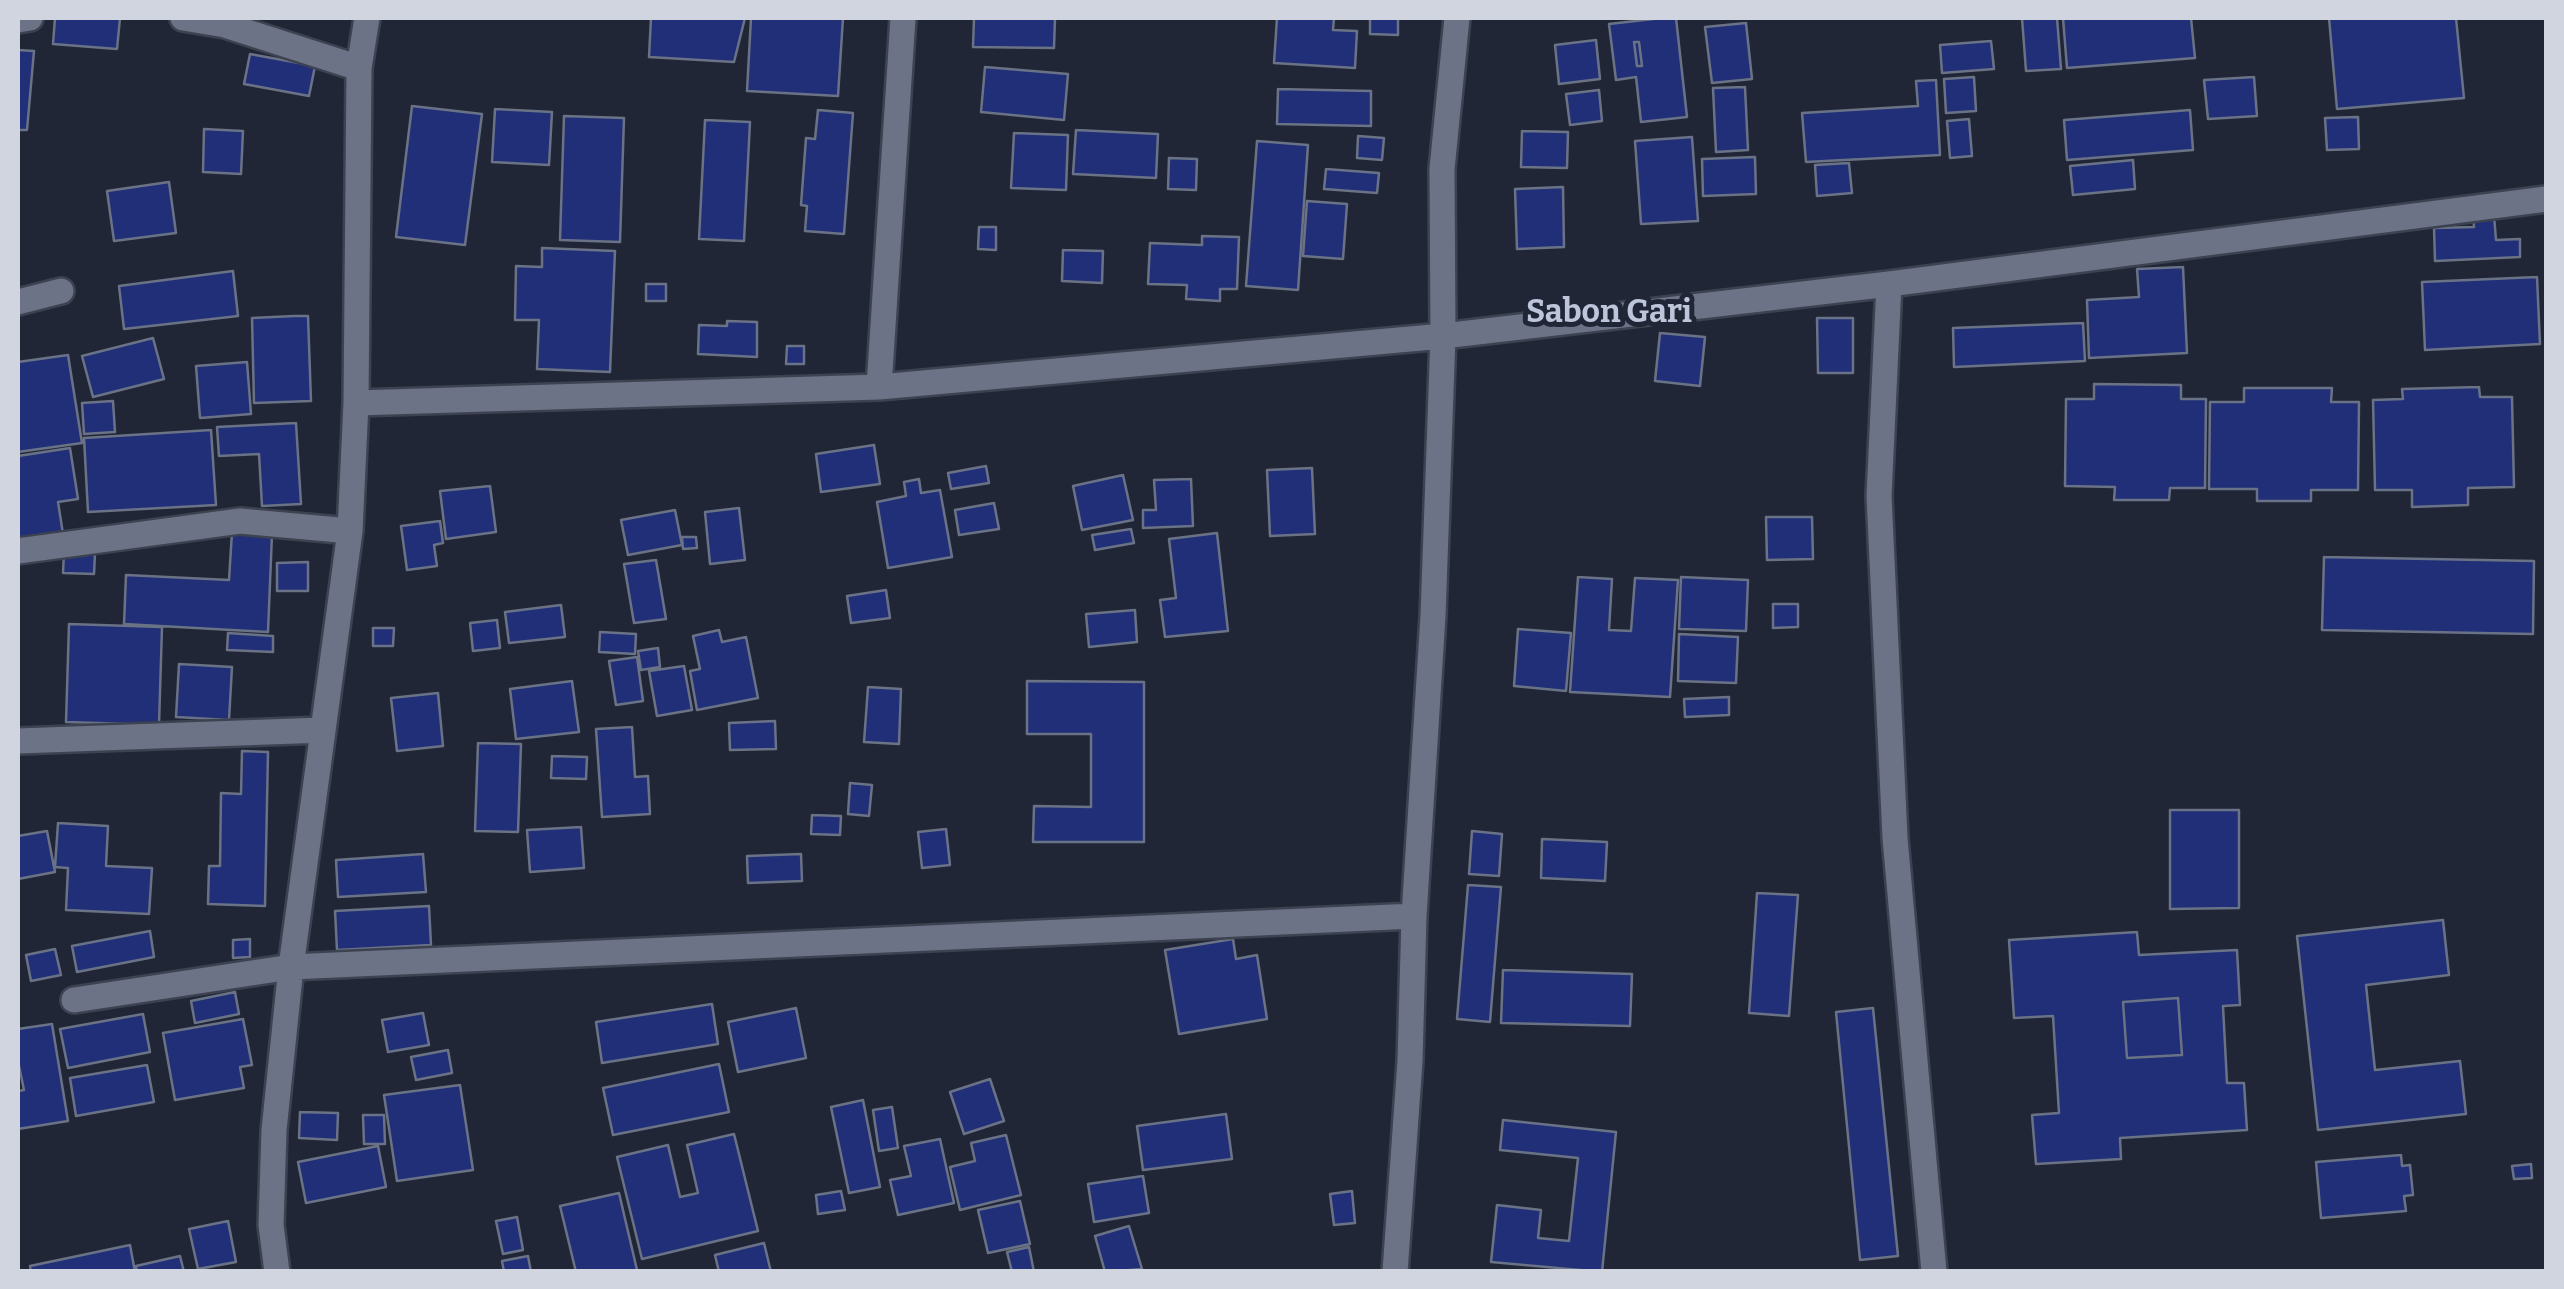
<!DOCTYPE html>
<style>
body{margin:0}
#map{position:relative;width:2564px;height:1289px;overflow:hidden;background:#212637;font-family:Bitter,serif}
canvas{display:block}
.frame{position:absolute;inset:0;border:20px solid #d0d5e0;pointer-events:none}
</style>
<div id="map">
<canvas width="2564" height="1289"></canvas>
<div class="frame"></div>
</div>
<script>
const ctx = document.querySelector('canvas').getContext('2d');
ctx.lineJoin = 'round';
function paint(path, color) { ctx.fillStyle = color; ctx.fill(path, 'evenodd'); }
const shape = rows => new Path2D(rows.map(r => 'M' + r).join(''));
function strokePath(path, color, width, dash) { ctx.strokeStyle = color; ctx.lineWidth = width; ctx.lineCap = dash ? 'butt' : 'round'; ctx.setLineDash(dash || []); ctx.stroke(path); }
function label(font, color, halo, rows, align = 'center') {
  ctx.font = font + ' Bitter,serif'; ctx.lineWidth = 10; ctx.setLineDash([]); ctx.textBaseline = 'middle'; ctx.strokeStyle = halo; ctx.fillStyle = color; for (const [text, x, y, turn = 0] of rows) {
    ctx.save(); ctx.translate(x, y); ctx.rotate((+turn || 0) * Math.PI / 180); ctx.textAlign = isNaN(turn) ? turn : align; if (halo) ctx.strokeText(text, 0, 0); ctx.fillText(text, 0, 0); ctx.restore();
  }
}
const building = shape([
 [55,18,120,18,117,49,53,44,55,18],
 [651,18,745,18,734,62,649,57,651,18],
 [751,18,843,18,838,96,747,91,751,18],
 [974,18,1055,18,1054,48,973,47,974,18],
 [1277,18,1334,18,1333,30,1357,31,1355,68,1274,63,1277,18],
 [1370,18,1398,18,1398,35,1370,34,1370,18],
 [1662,18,1676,18,1687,117,1641,122,1636,77,1616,80,1609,24,1662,18],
 [1634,42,1639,42,1642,66,1637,66,1634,42],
 [2022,18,2057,18,2061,69,2026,71,2022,18],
 [2063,18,2191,18,2195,58,2067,68,2063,18],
 [2329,18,2456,18,2464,98,2337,109,2329,18],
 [1746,23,1752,79,1712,83,1705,27,1746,23],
 [1596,40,1600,79,1559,84,1555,45,1596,40],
 [1991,41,1994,69,1942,73,1940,45,1991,41],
 [1634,42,1639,42,1642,66,1637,66,1634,42],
 [18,50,34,51,27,130,18,130,18,50],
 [250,54,315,66,309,96,244,84,250,54],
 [985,67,1068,74,1064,120,981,112,985,67],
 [1974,77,1976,111,1946,113,1944,79,1974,77],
 [2254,77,2257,116,2208,119,2204,80,2254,77],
 [1936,80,1940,155,1806,162,1802,113,1918,106,1916,81,1936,80],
 [1745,87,1748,150,1716,152,1713,88,1745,87],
 [1278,89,1371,91,1371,126,1277,124,1278,89],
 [1599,90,1602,121,1570,125,1566,94,1599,90],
 [412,106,482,114,465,245,396,237,412,106],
 [495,109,552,112,549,165,492,162,495,109],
 [818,110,853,113,844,234,805,231,807,206,801,205,806,138,815,139,818,110],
 [2190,110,2193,150,2067,160,2064,120,2190,110],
 [564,116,624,118,620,242,560,240,564,116],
 [2358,117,2359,149,2327,150,2325,118,2358,117],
 [1969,119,1972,156,1950,158,1947,121,1969,119],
 [705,120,750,122,744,241,699,239,705,120],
 [204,129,243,131,241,174,203,172,204,129],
 [1076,130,1158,134,1156,178,1073,174,1076,130],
 [1522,131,1568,132,1567,168,1521,167,1522,131],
 [1014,133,1068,135,1066,190,1011,188,1014,133],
 [1358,136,1384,138,1382,160,1357,158,1358,136],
 [1692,137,1698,221,1641,224,1635,141,1692,137],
 [1257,141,1308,145,1298,290,1246,286,1257,141],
 [1755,157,1756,194,1703,196,1702,159,1755,157],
 [1169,158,1197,159,1196,190,1168,189,1169,158],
 [2133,160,2135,189,2073,195,2070,166,2133,160],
 [1849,163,1852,193,1817,196,1815,165,1849,163],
 [1326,169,1379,173,1377,193,1324,189,1326,169],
 [169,182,176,233,114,241,107,191,169,182],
 [1563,187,1564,247,1517,249,1515,189,1563,187],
 [1307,201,1347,204,1343,259,1303,256,1307,201],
 [2494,215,2496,240,2520,239,2520,257,2435,261,2434,228,2474,227,2473,216,2494,215],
 [979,227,996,227,996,250,978,249,979,227],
 [1202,236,1239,237,1237,289,1220,289,1220,301,1186,299,1187,285,1148,284,1150,243,1202,245,1202,236],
 [542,248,615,251,610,372,537,369,539,320,515,320,516,266,542,267,542,248],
 [1063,250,1103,251,1102,283,1062,281,1063,250],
 [2183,267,2187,353,2089,358,2087,300,2139,297,2137,269,2183,267],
 [233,271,238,316,124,329,119,286,233,271],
 [2537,277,2540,344,2425,350,2422,282,2537,277],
 [646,284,666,284,666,301,646,301,646,284],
 [294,316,308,316,311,401,254,403,252,318,294,316],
 [1817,318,1853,318,1853,373,1818,373,1817,318],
 [727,321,757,322,757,357,698,354,699,325,727,326,727,321],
 [2083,323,2085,361,1954,367,1953,328,2083,323],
 [1660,333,1705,337,1700,386,1655,381,1660,333],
 [153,338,164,379,93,397,82,356,153,338],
 [787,346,804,346,804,364,786,364,787,346],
 [68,355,82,443,18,452,18,362,68,355],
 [247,362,251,414,200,418,196,366,247,362],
 [2094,384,2181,385,2181,399,2206,399,2205,488,2170,488,2169,500,2114,500,2115,487,2065,486,2066,399,2094,399,2094,384],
 [2479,387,2480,397,2512,397,2514,487,2468,488,2468,505,2412,507,2412,490,2375,490,2373,400,2403,399,2402,389,2479,387],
 [2244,388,2332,388,2331,402,2359,402,2358,490,2311,490,2311,501,2257,501,2257,489,2209,489,2210,402,2244,402,2244,388],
 [113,401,115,432,84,434,82,403,113,401],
 [296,423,301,504,262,506,259,454,219,456,217,427,296,423],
 [211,430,216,505,88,512,84,438,211,430],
 [874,445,880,484,821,492,816,454,874,445],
 [70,448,78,499,58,502,63,534,18,541,18,456,70,448],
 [986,466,989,483,951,489,948,473,986,466],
 [1312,468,1315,534,1270,536,1267,470,1312,468],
 [1123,475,1133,520,1082,530,1073,486,1123,475],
 [919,479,921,493,940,490,952,557,888,568,877,502,906,496,904,482,919,479],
 [1191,479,1193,526,1143,528,1143,510,1156,510,1154,480,1191,479],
 [490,486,496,532,446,539,440,491,490,486],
 [994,503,999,529,959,535,955,510,994,503],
 [739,508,745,560,710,564,705,512,739,508],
 [675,510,682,545,628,555,621,520,675,510],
 [1766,517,1812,517,1813,559,1767,560,1766,517],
 [440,521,443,543,434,545,437,566,407,570,401,526,440,521],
 [1131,529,1134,543,1095,550,1092,535,1131,529],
 [232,532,272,534,268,632,124,624,126,575,229,580,232,532],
 [1217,533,1228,631,1165,637,1160,600,1176,598,1169,539,1217,533],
 [682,537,696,537,697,548,683,549,682,537],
 [64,552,95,553,94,574,63,573,64,552],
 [2324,557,2534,561,2533,634,2322,630,2324,557],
 [656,560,666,619,634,623,624,564,656,560],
 [308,562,308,591,277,591,277,563,308,562],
 [1578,577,1612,579,1609,630,1631,631,1635,578,1678,580,1670,697,1570,692,1578,577],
 [1681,577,1748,580,1746,631,1679,629,1681,577],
 [886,590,890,618,851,623,847,596,886,590],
 [1773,604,1798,604,1798,627,1773,628,1773,604],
 [561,605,565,637,509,643,505,612,561,605],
 [1135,610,1137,642,1089,647,1086,614,1135,610],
 [497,620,500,648,473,651,470,623,497,620],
 [69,624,162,627,159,725,66,722,69,624],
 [373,628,394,628,393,646,373,646,373,628],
 [1518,629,1571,633,1566,691,1514,686,1518,629],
 [719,630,722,642,746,637,758,698,697,710,690,671,700,669,693,636,719,630],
 [600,632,636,634,635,654,599,652,600,632],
 [228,633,273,636,273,652,227,650,228,633],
 [1679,634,1738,637,1736,683,1678,681,1679,634],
 [658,648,660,667,641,670,638,651,658,648],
 [637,657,643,701,616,705,609,661,637,657],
 [179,664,232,667,229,720,176,717,179,664],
 [684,666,692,710,657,716,649,671,684,666],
 [572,681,579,732,516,739,510,689,572,681],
 [1027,681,1144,682,1144,842,1033,842,1034,806,1091,807,1091,734,1027,734,1027,681],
 [868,687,901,689,899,744,864,742,868,687],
 [438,693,443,746,397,751,391,698,438,693],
 [1729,697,1729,715,1685,717,1684,699,1729,697],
 [775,721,776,749,730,750,729,723,775,721],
 [632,727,635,777,648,776,650,814,602,817,596,729,632,727],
 [478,743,521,744,518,832,475,831,478,743],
 [242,751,268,752,265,906,208,904,209,866,220,866,221,793,241,794,242,751],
 [552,756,587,757,586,779,551,778,552,756],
 [850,783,872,785,869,816,848,814,850,783],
 [2170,810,2239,810,2239,908,2170,909,2170,810],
 [812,815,841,816,840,835,811,834,812,815],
 [58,823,108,826,106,866,152,868,149,914,66,910,68,868,55,867,58,823],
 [581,827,584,868,530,872,527,830,581,827],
 [946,829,950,865,922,868,918,832,946,829],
 [47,831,55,872,18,879,18,836,47,831],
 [1472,831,1502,834,1499,876,1469,874,1472,831],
 [1542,839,1607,842,1605,881,1541,878,1542,839],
 [423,854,426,892,338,897,336,860,423,854],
 [801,854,802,881,748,883,747,856,801,854],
 [1468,885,1501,887,1490,1022,1457,1019,1468,885],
 [1757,893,1798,895,1789,1016,1749,1013,1757,893],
 [429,906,431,945,337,950,335,911,429,906],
 [2443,920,2449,975,2366,985,2375,1070,2460,1061,2466,1114,2318,1130,2297,936,2443,920],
 [150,931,154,957,77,972,72,946,150,931],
 [2137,932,2139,955,2237,950,2240,1005,2223,1006,2227,1083,2244,1083,2247,1130,2120,1138,2121,1159,2036,1164,2032,1115,2059,1113,2053,1016,2014,1018,2009,940,2137,932],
 [2178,998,2182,1055,2127,1058,2123,1002,2178,998],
 [250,939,250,957,233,958,233,940,250,939],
 [1233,939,1236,959,1257,955,1267,1019,1179,1034,1165,950,1233,939],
 [55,949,61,975,31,981,26,955,55,949],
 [1503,970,1632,974,1630,1026,1501,1023,1503,970],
 [235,992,239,1014,195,1023,191,1001,235,992],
 [2178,998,2182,1055,2127,1058,2123,1002,2178,998],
 [712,1004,718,1044,602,1063,596,1022,712,1004],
 [796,1008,806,1058,738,1072,728,1022,796,1008],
 [1873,1008,1898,1256,1860,1260,1836,1012,1873,1008],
 [423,1013,429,1045,388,1052,382,1020,423,1013],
 [143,1014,150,1052,68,1068,60,1029,143,1014],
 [243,1019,252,1065,240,1067,244,1088,175,1100,163,1033,243,1019],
 [52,1024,68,1121,18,1129,18,1091,24,1090,18,1061,18,1029,52,1024],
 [448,1050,452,1073,416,1080,411,1057,448,1050],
 [719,1064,729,1112,613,1135,603,1088,719,1064],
 [147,1065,154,1102,76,1116,70,1078,147,1065],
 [990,1079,1004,1121,964,1134,950,1092,990,1079],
 [460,1085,473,1170,397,1181,384,1095,460,1085],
 [863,1100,880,1187,849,1193,831,1107,863,1100],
 [892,1107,898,1148,879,1151,873,1110,892,1107],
 [300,1112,338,1113,337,1140,299,1138,300,1112],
 [1226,1114,1232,1159,1143,1170,1137,1126,1226,1114],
 [363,1115,384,1115,385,1144,364,1144,363,1115],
 [1503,1120,1616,1132,1602,1272,1491,1262,1497,1205,1541,1210,1538,1238,1569,1241,1578,1158,1500,1150,1503,1120],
 [734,1134,758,1231,642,1259,617,1157,668,1145,680,1197,698,1193,687,1145,734,1134],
 [1006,1135,1021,1195,960,1210,950,1167,975,1161,971,1143,1006,1135],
 [940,1139,954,1203,898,1215,890,1180,911,1176,904,1146,940,1139],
 [378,1146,386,1187,306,1203,298,1162,378,1146],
 [2401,1155,2402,1166,2410,1165,2413,1195,2404,1196,2406,1211,2321,1218,2316,1162,2401,1155],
 [2531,1164,2532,1178,2514,1179,2512,1166,2531,1164],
 [1143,1176,1149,1213,1094,1222,1088,1184,1143,1176],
 [841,1191,845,1210,818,1214,816,1195,841,1191],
 [1352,1191,1355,1223,1334,1225,1330,1194,1352,1191],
 [619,1193,637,1270,576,1272,560,1206,619,1193],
 [1020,1201,1030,1244,988,1253,978,1210,1020,1201],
 [517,1217,523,1250,503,1254,496,1221,517,1217],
 [228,1221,236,1262,198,1269,189,1229,228,1221],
 [1129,1226,1142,1269,1105,1272,1095,1236,1129,1226],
 [764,1243,771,1272,719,1272,715,1255,764,1243],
 [130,1245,135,1272,31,1272,30,1266,130,1245],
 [1029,1247,1034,1272,1012,1272,1007,1252,1029,1247],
 [180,1256,184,1272,137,1272,136,1266,180,1256],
 [528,1256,531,1272,504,1272,502,1261,528,1256]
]);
const street = shape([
 [183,18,225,25,359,68],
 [18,20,30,18],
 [1889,284,1879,496,1895,838,1934,1272],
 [18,302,61,291],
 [879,387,903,18],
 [356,403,879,387,1443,336,1889,284,2546,199],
 [18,551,240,521,350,531],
 [18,741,323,730],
 [74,1000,291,967,1414,916],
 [277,1272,271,1225,274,1130,291,967,350,531,356,403,359,68,367,18],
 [1395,1272,1410,1061,1414,916,1433,616,1443,336,1442,169,1457,18]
]);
const neighbourhoodNames = [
 ["Sabon Gari",1609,313]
];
paint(building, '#202f78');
strokePath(building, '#6a7286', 2.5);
strokePath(street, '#3d4250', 30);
strokePath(street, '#6c7387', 25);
label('bold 32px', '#bdc5db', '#212637', neighbourhoodNames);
</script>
